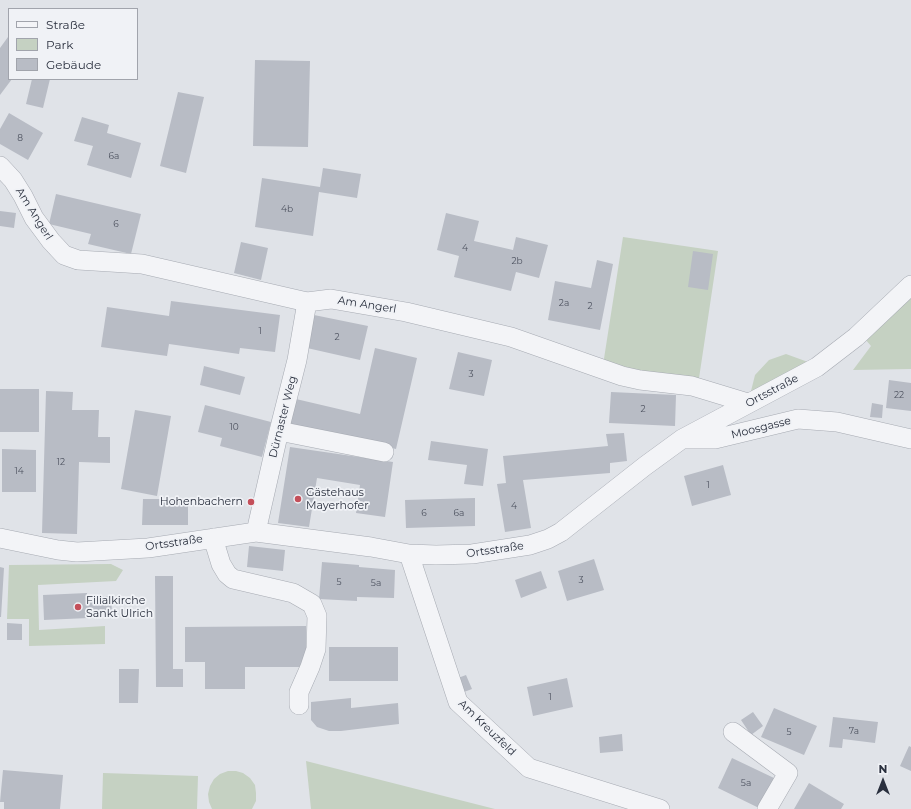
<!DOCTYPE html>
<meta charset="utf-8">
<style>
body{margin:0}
#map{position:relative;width:911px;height:809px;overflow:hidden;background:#e0e3e8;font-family:Montserrat,sans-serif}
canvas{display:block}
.legend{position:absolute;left:8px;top:8px;width:130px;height:72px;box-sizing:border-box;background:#f0f2f6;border:1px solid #a1a4ac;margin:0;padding:5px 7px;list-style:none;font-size:12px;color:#2a303e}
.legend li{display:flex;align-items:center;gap:8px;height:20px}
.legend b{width:20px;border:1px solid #a1a4ac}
.north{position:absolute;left:863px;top:761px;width:40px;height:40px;-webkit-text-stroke:3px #f0f2f6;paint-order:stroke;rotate:0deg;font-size:11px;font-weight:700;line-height:16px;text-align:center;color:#2a303e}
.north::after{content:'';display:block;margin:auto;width:14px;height:18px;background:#2a303e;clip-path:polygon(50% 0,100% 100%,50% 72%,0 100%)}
</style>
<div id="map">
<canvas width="911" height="809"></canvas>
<ul class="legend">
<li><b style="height:5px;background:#f3f4f7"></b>Straße</li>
<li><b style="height:11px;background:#c5d1c2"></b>Park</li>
<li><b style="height:11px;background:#b8bcc5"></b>Gebäude</li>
</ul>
<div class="north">N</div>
</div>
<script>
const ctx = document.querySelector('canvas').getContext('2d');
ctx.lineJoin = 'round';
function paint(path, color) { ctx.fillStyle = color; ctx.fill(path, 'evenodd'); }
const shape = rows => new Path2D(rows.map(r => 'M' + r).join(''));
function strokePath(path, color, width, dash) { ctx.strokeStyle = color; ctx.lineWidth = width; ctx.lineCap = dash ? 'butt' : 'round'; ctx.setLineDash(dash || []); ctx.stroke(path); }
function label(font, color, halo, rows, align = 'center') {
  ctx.font = font + ' Montserrat,sans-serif'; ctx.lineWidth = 3.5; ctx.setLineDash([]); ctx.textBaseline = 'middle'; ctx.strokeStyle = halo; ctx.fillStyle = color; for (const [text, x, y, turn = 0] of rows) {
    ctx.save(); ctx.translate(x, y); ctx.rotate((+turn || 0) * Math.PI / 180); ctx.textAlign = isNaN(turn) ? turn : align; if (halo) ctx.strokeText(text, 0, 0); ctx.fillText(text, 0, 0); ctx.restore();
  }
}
const green = shape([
 [623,237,718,251,698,385,603,365],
 [911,294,911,369,853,370,871,346,865,339],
 [786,354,808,362,750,395,755,375,769,360],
 [111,564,123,570,116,581,38,585,39,630,105,626,105,644,29,646,29,619,7,619,9,565],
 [306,761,495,809,311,809],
 [228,771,236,771,243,773,250,778,255,785,256,793,256,801,252,809,212,809,209,802,208,794,210,786,214,779,220,774],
 [103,773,198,776,197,809,102,809]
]);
const building = shape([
 [8,37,9,79,12,79,0,95,0,48],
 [255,60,310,61,308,147,253,146],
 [32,79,50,79,43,108,26,104],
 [178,92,204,97,186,173,160,166],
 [9,113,43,133,28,160,0,144,0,129],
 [82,117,109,125,107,133,141,143,131,178,87,165,93,146,74,141],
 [323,168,361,174,357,198,319,192,313,236,255,227,262,178,320,187],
 [56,194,141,214,131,254,88,244,91,234,49,224],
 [0,211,16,213,14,228,0,226],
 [446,213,479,221,474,241,513,250,516,237,548,245,539,278,516,272,511,291,454,277,459,256,437,250],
 [241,242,268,248,261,280,234,273],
 [693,251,713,254,708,290,688,287],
 [597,260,613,264,600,330,548,320,555,281,591,288],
 [171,301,280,315,275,352,240,348,239,354,169,344,167,356,101,347,107,307,169,316],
 [314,315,368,326,360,360,307,348],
 [375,348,417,358,396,449,290,426,296,399,360,414],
 [458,352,492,360,484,396,449,389],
 [204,366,245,377,240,395,200,385],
 [889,380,911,383,911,411,886,408],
 [0,389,39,389,39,432,0,432],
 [46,391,73,392,72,410,99,410,98,437,110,437,110,463,79,462,77,534,42,533],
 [611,392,676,395,675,426,609,423],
 [872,403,883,405,882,418,870,417],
 [205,405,271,422,262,457,220,446,222,438,198,432],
 [135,410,171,416,157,496,121,489],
 [624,433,627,461,610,463,610,473,523,480,531,528,505,532,497,484,506,483,503,456,608,446,606,434],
 [431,441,488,449,483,486,464,484,467,465,428,460],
 [290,447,393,462,385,517,356,513,360,485,317,478,309,527,278,523],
 [2,449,36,450,36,492,2,492],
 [723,465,731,495,692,506,684,476],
 [475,498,475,526,406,528,405,500],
 [143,499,188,499,188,525,142,525],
 [249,546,285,550,283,571,247,567],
 [594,559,604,590,567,601,558,571],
 [322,562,359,565,359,567,395,570,394,598,357,597,357,601,319,599],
 [0,567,4,568,1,617,0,617],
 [541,571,547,588,521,598,515,580],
 [155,576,173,576,173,669,183,669,183,687,156,687],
 [87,593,87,597,111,596,112,614,88,615,88,618,44,620,43,595],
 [7,623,22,624,22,640,7,640],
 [306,626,306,667,245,667,245,689,205,689,205,662,185,662,185,627],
 [329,647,398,647,398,681,329,681],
 [119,669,139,669,138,703,119,703],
 [466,675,472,689,464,692,458,678],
 [567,678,573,707,533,716,527,687],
 [351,698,351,708,398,703,399,724,341,731,329,731,317,727,311,720,311,702],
 [774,708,817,726,804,755,761,737],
 [753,712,763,726,751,735,741,720],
 [833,717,878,722,875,743,843,739,842,748,829,747],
 [622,734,623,751,600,753,599,737],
 [909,746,911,747,911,771,900,766],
 [732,758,774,778,759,808,718,788],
 [3,770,63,775,60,809,4,809,4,802,0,802],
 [809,783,844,804,841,809,794,809]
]);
const minor = shape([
 [0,166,13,180,23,196,34,218,51,241,64,255,78,260,142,264,307,302,331,299,406,312,511,337,622,376,640,380,692,386,748,403],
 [279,431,384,452],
 [685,439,715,439,798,419,837,422,911,439],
 [256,532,279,431,297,360,307,302],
 [0,538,58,550,77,552,148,548,256,532,371,547,409,554,436,555,472,554,530,545,548,539,561,532,645,466,682,439,817,367,856,337,911,285],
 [213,538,221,564,227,574,233,579,293,593,312,604,317,616,316,649,310,667,299,692,299,705],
 [409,554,458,702,529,768,660,809],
 [733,732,788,773,767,809]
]);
const markers = [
 [298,499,4,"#c44f5a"],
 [251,502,4,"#c44f5a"],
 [78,607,4,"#c44f5a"]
];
const numberNames = [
 ["8",20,138],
 ["6a",114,156],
 ["4b",287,209],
 ["6",116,224],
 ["4",465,248],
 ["2b",517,261],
 ["2a",564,303],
 ["2",590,306],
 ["1",260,331],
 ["2",337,337],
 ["3",471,374],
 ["22",899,395],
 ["2",643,409],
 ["10",234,427],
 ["12",61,462],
 ["14",19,471],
 ["1",708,485],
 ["4",514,506],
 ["6",424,513],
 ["6a",459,513],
 ["3",581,580],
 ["5",339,582],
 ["5a",376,583],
 ["1",550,697],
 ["7a",854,731],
 ["5",789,732],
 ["5a",746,783]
];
const streetNames = [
 ["Am Angerl",34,214,58],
 ["Am Angerl",367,305,9],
 ["Ortsstraße",772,391,-28],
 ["Dürnaster Weg",283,417,-76],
 ["Moosgasse",761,428,-14],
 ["Ortsstraße",174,543,-8],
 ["Ortsstraße",495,550,-8],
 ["Am Kreuzfeld",487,728,44]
];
const poiNames = [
 ["Gästehaus",306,493],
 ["Mayerhofer",306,506],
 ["Hohenbachern",243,502,"right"],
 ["Filialkirche",86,601],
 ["Sankt Ulrich",86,614]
];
paint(green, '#c5d1c2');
paint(building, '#b8bcc5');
strokePath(minor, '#a6aab2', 20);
strokePath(minor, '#f3f4f7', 19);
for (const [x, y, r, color] of markers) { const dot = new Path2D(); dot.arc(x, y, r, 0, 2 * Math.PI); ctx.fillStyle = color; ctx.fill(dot); strokePath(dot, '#f0f2f6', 1.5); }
label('9px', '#4e5360', null, numberNames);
label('11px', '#2a303e', '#f0f2f6', streetNames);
label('11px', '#2a303e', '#f0f2f6', poiNames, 'left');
</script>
